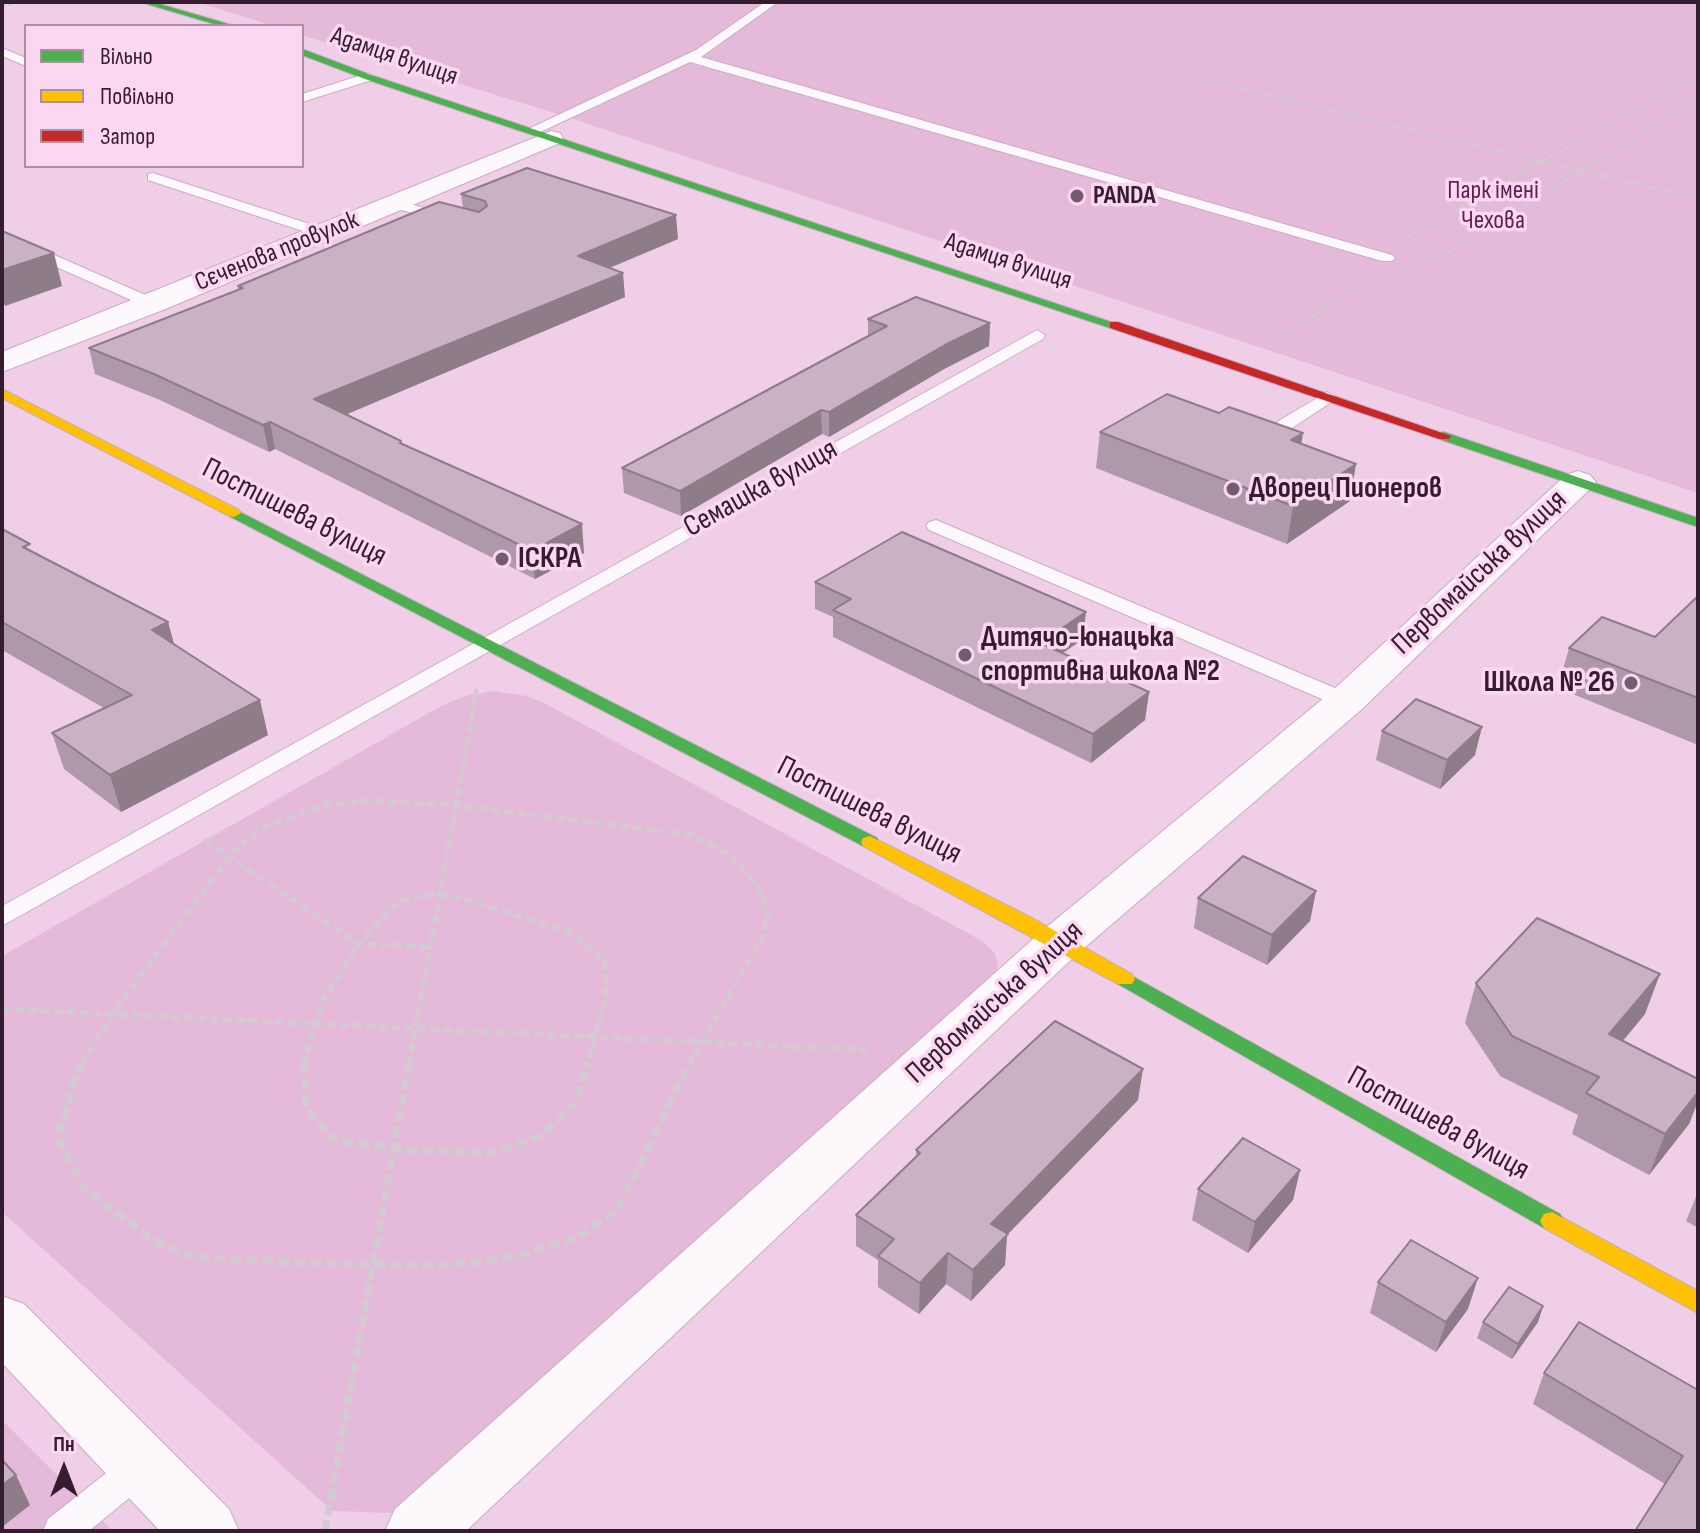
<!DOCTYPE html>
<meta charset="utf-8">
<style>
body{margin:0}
#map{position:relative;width:1700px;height:1533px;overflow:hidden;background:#f0cee7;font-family:"Sofia Sans Condensed",sans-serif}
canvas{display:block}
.frame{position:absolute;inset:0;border:4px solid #331d2e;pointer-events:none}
.legend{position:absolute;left:24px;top:24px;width:280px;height:144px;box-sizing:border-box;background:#fcd7f2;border:2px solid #ac8da4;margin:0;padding:10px 14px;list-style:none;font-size:24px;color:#331d2e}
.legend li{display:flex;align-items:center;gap:16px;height:40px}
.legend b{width:40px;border:2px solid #ac8da4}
.north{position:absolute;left:24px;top:1429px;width:80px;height:80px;-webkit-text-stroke:6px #fcd7f2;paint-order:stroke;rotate:0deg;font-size:22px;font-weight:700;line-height:32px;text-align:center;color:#331d2e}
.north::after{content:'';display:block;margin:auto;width:28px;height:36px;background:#331d2e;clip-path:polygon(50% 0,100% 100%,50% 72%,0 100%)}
</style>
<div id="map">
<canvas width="1700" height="1533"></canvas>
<div class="frame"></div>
<ul class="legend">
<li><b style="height:10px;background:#4caf50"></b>Вільно</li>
<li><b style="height:10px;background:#ffc107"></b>Повільно</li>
<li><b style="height:10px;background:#c62828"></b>Затор</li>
</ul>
<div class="north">Пн</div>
</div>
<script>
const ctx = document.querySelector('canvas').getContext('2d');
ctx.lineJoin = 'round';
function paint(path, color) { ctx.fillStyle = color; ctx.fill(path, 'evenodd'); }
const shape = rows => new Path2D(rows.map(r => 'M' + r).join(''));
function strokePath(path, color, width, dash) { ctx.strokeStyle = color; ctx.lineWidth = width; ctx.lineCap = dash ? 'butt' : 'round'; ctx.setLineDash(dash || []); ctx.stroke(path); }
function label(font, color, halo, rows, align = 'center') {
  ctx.font = font + ' "Sofia Sans Condensed",sans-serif'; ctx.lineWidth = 7; ctx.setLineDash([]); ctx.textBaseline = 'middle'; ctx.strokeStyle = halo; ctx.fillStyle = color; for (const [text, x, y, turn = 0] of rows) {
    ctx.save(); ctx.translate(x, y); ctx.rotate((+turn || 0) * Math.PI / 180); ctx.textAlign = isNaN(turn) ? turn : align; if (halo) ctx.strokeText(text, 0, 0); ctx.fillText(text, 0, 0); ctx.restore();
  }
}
const green = shape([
 [197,2,1698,2,1698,493,564,116,302,35,302,26,274,26],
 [494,691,526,696,544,703,984,942,995,954,998,965,993,977,419,1504,391,1513,332,1511,2,1212,2,956,443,705,466,696],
 [2,1420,113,1531,2,1531]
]);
const pathFar3 = shape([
 [2,6,18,2],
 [1198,78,1698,199],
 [1408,237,1698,74],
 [1426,258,1435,261,1698,99],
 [1271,343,1367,282]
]);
const pathFar2 = shape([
 [475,696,477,686]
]);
const pathFar1 = shape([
 [204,840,359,944,430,947],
 [2,1009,872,1050],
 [82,1065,112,1015,229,857,258,830,287,818,330,804,365,801,456,805,692,835,729,855,756,884,769,910,762,938,689,1065],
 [303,1065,324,999,359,944,397,902,429,894,456,897,571,932,605,962,606,998,587,1065],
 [409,1065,476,694]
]);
const path = shape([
 [83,1063,76,1075,58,1138,83,1187,154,1241,198,1258,373,1265,444,1265,513,1257,578,1237,617,1210,690,1063],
 [304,1063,306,1108,333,1139,394,1149,492,1153,542,1135,576,1103,588,1063],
 [325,1531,409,1063]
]);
const lane = shape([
 [765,2,778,2,701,57,1392,255,1395,258,1392,261,1382,261,690,62,536,134,524,131,696,50,765,2],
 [2,48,26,58,26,66,2,56,2,48],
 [368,73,374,77,372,80,302,102,302,94,368,73],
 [153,173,328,230,330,233,328,236,318,236,148,180,148,174,153,173],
 [396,200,456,217,458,220,451,224,391,207,391,201,396,200],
 [2,232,159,301,161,304,153,309,147,307,2,243,2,232],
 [1037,330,1045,335,1043,339,2,926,2,906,1037,330],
 [1327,392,1336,397,1333,401,1289,430,1277,430,1274,426,1277,422,1327,392],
 [936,520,1354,696,1357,701,1354,706,1338,706,929,530,926,526,929,522,936,520],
 [142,1450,155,1455,160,1466,155,1477,89,1531,43,1531,48,1519,129,1455,142,1450]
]);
const street = shape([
 [551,131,560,133,563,138,560,143,163,310,2,372,2,352,551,131],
 [1578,471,1590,475,1596,482,1590,489,1361,710,1076,955,466,1531,385,1531,395,1509,1042,931,1331,692,1566,475,1578,471],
 [2,1296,24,1304,229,1509,239,1531,160,1531,2,1363,2,1296]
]);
const fast = shape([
 [140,2,153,2,235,26,221,26,140,2],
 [302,49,371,75,1120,325,1110,328,365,79,302,55,302,49],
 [1444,432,1698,518,1698,527,1439,439,1439,433,1444,432],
 [234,509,877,838,879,842,870,848,863,846,229,516,229,510,234,509],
 [1125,972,1560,1214,1564,1221,1560,1228,1552,1230,1544,1228,1118,984,1115,979,1118,974,1125,972]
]);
const slow = shape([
 [2,389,239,510,241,513,234,517,229,516,2,398,2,389],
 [870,836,1034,919,1132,974,1135,979,1132,984,1118,984,863,846,861,842,863,838,870,836],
 [1552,1212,1698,1291,1698,1313,1544,1228,1540,1221,1544,1214,1552,1212]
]);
const jam = shape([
 [1110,322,1118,322,1451,436,1449,439,1439,439,1110,328,1110,322]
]);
const wall = shape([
 [461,194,678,239,610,268,625,297,346,414,401,441,401,444,584,553,535,579,275,449,269,452,160,400,95,374,89,348,238,290,238,286,463,208],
 [868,319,990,323,989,346,944,369,829,437,822,434,681,516,624,493,622,468,868,336],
 [1100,432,1301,444,1350,501,1287,544,1096,468],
 [2,529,32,552,168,622,174,644,268,735,121,812,64,769,52,733,104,708,2,650],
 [815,582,1083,639,1063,653,1149,692,1145,720,1091,763,833,637,833,617,815,609],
 [1698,596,1698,745,1558,688,1569,648,1655,637],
 [1382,731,1475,755,1440,789,1376,760],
 [1316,891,1310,921,1267,965,1194,928,1198,898],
 [1476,983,1645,1014,1623,1041,1698,1079,1698,1101,1689,1124,1649,1175,1572,1134,1578,1115,1500,1076,1465,1023],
 [1138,1100,1007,1235,1005,1265,971,1301,946,1284,919,1314,878,1287,878,1260,856,1246,856,1215,916,1157,916,1150],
 [1300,1170,1293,1200,1248,1253,1192,1220,1198,1189],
 [1698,1192,1698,1228,1686,1221],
 [1378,1282,1468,1309,1436,1352,1370,1313],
 [1543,1306,1538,1322,1512,1359,1477,1338,1483,1322],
 [1544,1373,1698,1390,1698,1531,1665,1484,1533,1404]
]);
const shadedWall = shape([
 [676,215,678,239,580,280,578,256],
 [54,253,62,286,5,306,2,296,2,270],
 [623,273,625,297,319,426,314,399],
 [990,323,989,346,944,369,829,437,829,412,945,345],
 [821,410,822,434,681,516,680,491],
 [270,422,275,449,269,452,263,425],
 [1303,433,1297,470,1291,440],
 [1356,464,1350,501,1287,544,1293,506],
 [582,524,584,553,535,579,532,551],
 [1086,612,1083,639,1038,670,1040,643],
 [168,622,177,656,152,630],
 [1149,692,1145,720,1091,763,1093,734],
 [260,700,268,735,121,812,110,775],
 [1482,727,1475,755,1440,789,1447,760],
 [1316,891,1310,921,1267,965,1272,935],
 [1660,974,1645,1014,1595,1074,1609,1034],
 [1143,1069,1138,1100,1007,1235,1005,1265,971,1301,973,1270,991,1224],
 [1698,1092,1698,1101,1689,1124,1649,1175,1665,1134],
 [1300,1170,1293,1200,1248,1253,1255,1222],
 [948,1253,946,1284,919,1314,920,1283],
 [1478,1278,1468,1309,1436,1352,1446,1322],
 [1543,1306,1538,1322,1512,1359,1518,1344],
 [16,1475,30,1505,2,1527,2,1485]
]);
const building = shape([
 [527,168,676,215,578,256,623,273,314,399,401,441,400,443,582,524,532,551,270,422,263,425,154,374,89,348,243,288,238,286,439,202,479,212,487,206,485,201,461,194,527,168],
 [2,231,54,253,2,270,2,231],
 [916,297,990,323,945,345,829,412,821,410,680,491,622,468,887,326,868,319,916,297],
 [1167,394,1219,413,1229,407,1303,433,1291,440,1356,464,1293,506,1100,432,1167,394],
 [2,529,30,544,23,547,168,622,152,630,260,700,110,775,52,733,132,695,2,622,2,529],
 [902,532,1086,612,1040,643,1149,692,1093,734,833,610,851,599,815,582,902,532],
 [1698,596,1698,698,1569,648,1602,617,1655,637,1698,596],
 [1416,699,1482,727,1447,760,1382,731,1416,699],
 [1243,856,1316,891,1272,935,1198,898,1243,856],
 [1537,918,1660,974,1609,1034,1698,1079,1698,1092,1665,1134,1586,1093,1599,1077,1512,1036,1476,983,1537,918],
 [1055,1021,1143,1069,991,1224,1008,1234,973,1270,948,1253,920,1283,878,1256,894,1239,856,1215,920,1153,916,1150,1055,1021],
 [1243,1138,1300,1170,1255,1222,1198,1189,1243,1138],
 [1411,1240,1478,1278,1446,1322,1378,1282,1411,1240],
 [1509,1287,1543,1306,1518,1344,1483,1322,1509,1287],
 [1579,1322,1698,1390,1698,1531,1635,1531,1683,1456,1544,1373,1579,1322],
 [2,1460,16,1475,2,1485,2,1460]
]);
const markers = [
 [1077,196,8,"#755b6f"],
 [1233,489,8,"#755b6f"],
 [502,559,8,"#755b6f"],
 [965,655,8,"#755b6f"],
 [1631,683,8,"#755b6f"]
];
const farStreetnames = [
 ["Адамця вулиця",394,57,19],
 ["Сєченова провулок",277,252,-22],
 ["Адамця вулиця",1008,262,18]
];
const farParknames = [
 ["Парк імені",1493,191],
 ["Чехова",1493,221]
];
const farPoinames = [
 ["PANDA",1093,196]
];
const streetNames = [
 ["Семашка вулиця",761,489,-29],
 ["Постишева вулиця",294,513,27],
 ["Первомайська вулиця",1480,573,-43],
 ["Постишева вулиця",869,811,27],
 ["Первомайська вулиця",995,1003,-42],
 ["Постишева вулиця",1438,1124,29]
];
const poiNames = [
 ["Дворец Пионеров",1249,489],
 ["ІСКРА",518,559],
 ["Дитячо-юнацька",981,638],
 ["спортивна школа №2",981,672],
 ["Школа № 26",1615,683,"right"]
];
paint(green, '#e4b9d9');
strokePath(lane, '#c8aec2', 2);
strokePath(street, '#c8aec2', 2);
strokePath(fast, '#c8aec2', 2);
strokePath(slow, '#c8aec2', 2);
strokePath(jam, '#c8aec2', 2);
strokePath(pathFar3, '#d4cad1', 3, [4, 2]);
strokePath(pathFar2, '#d4cad1', 4, [7, 3]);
strokePath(pathFar1, '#d4cad1', 5, [9, 4]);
strokePath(path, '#d4cad1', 7, [11, 5]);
paint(lane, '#fdf8fb');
paint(street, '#fdf8fb');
paint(fast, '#4caf50');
paint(slow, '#ffc107');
paint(jam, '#c62828');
paint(wall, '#af98a9');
paint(shadedWall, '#8e7c89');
paint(building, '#cbb1c4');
strokePath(building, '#8e7c89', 2);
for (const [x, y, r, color] of markers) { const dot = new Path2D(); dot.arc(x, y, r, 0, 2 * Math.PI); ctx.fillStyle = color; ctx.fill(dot); strokePath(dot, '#fcd7f2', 3); }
label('26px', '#331d2e', '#fcd7f2', farStreetnames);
label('26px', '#621f55', '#fcd7f2', farParknames);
label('bold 26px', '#331d2e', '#fcd7f2', farPoinames, 'left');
label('30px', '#331d2e', '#fcd7f2', streetNames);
label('bold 30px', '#331d2e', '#fcd7f2', poiNames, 'left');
</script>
